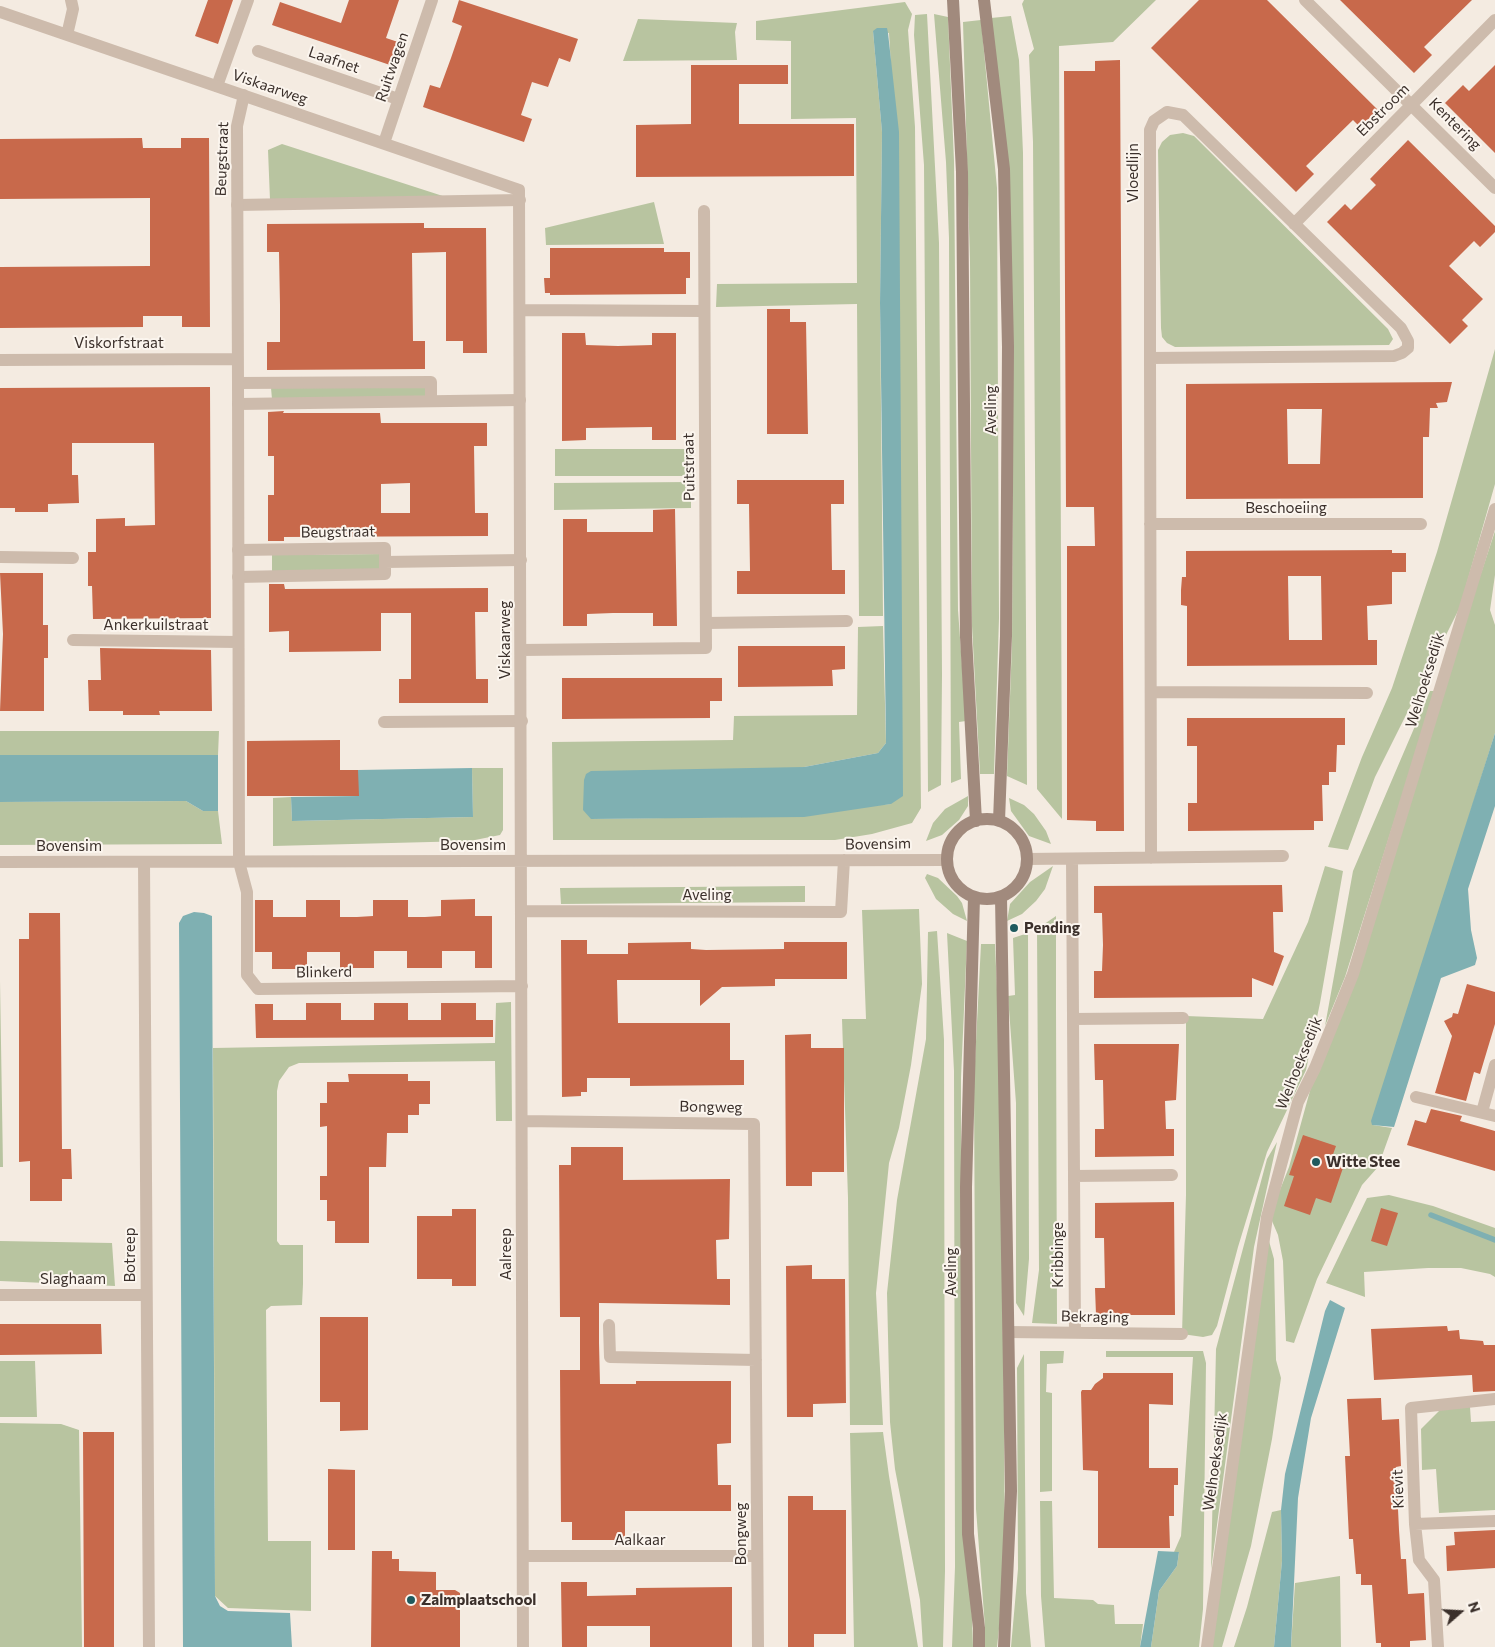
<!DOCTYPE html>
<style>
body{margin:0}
#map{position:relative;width:1495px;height:1647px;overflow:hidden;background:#f4ebe1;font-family:Commissioner,sans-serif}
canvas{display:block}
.north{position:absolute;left:1435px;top:1587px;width:50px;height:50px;-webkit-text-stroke:4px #fbf5ee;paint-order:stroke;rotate:71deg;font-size:14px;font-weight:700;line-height:20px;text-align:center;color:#3b302b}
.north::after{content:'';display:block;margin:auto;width:18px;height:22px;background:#3b302b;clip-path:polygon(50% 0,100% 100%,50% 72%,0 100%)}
</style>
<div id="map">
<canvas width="1495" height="1647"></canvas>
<div class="north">N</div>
</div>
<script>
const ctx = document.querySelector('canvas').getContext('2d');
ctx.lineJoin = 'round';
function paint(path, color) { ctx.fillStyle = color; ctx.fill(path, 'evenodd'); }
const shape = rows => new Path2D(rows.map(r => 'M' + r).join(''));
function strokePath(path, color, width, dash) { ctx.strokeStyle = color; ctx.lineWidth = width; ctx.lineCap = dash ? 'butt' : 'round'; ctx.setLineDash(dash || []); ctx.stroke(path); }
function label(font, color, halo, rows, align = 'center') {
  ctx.font = font + ' Commissioner,sans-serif'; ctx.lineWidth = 4; ctx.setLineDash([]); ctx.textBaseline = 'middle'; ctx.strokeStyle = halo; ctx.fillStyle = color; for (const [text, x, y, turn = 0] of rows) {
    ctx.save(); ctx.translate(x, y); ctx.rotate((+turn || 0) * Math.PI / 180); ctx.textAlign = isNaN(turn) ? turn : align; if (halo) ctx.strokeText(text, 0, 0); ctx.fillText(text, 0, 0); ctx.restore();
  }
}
const green = shape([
 [1024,0,1156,0,1113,42,1059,46,1062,819,1037,789,1033,142,1029,55,1034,49,1022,4],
 [905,2,912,14,908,30,915,127,921,808,912,823,872,834,835,840,553,840,552,742,733,740,734,716,857,715,858,627,883,626,886,743,878,753,804,767,591,819,742,817,891,804,891,66,889,33,873,31,882,132,880,303,883,616,859,616,857,304,716,307,717,284,857,283,856,118,791,119,791,41,756,40,756,21],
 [927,14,939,243,942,675,941,785,928,792,924,165,914,35,915,15],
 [934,14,948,17,954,161,958,610,966,721,959,722,961,779,951,783,949,238,946,162],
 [1011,16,1019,60,1023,153,1027,785,1007,776,1012,644,1013,473,991,18],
 [638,19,737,23,735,32,737,60,623,61],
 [981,20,997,188,999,618,994,774,980,774,972,626,970,262,963,22],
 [1183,133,1194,136,1388,329,1393,339,1389,345,1175,347,1167,343,1162,337,1161,328,1158,150,1162,142,1170,135],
 [282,144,449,198,270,200,268,150],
 [654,202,664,244,546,245,545,228],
 [1495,349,1495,484,1460,607,1375,777,1348,850,1328,847,1362,757,1392,688,1437,552],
 [271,388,427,388,427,398,272,399],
 [555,449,692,449,692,476,555,476],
 [691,482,691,508,554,510,554,483],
 [1495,531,1495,575,1490,610,1495,625,1495,733,1373,1125,1392,1128,1378,1167,1362,1185,1317,1279,1294,1343,1286,1341,1283,1261,1278,1235,1272,1221,1272,1210,1289,1167,1311,1087],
 [382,554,382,571,272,572,272,555],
 [1430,691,1435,691,1345,977,1325,1026,1353,871],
 [0,731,219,731,218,755,0,755],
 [472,768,503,768,503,830,500,835,470,841,273,846,273,798,291,797,292,821,473,817],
 [968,796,968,806,959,820,942,835,926,841,933,823,945,809],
 [1009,798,1024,805,1034,814,1046,831,1051,844,1029,836,1011,811],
 [186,801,203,811,218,811,222,844,0,845,0,802],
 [1053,866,1045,889,1036,901,1022,914,1007,921,1010,904,1030,882],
 [1325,866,1343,871,1320,1003,1306,1070,1267,1152,1238,1247,1217,1326,1212,1335,1203,1337,1182,1334,1186,1195,1186,1016,1263,1019,1308,922],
 [927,874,938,878,957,896,962,903,967,921,953,914,936,899,925,878],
 [805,886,805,902,561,904,560,888],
 [919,909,922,984,911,1065,899,1128,889,1163,876,1293,883,1425,850,1425,848,1198,842,1019,866,1019,862,910],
 [1056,916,1056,1007,1057,1324,1032,1323,1039,1270,1037,929],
 [937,931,944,1040,945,1571,943,1647,923,1647,920,1600,895,1469,890,1422,887,1293,897,1200,926,1039,928,932],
 [947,933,967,941,961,1078,961,1283,973,1647,952,1647,955,1567,954,1071],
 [1028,933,1029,1259,1024,1316,1016,1303,1016,1103,1008,996,1015,995,1013,938],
 [981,944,995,944,1002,1102,1005,1574,997,1647,984,1647,985,1627,976,1509,974,1081],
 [0,981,3,1167,0,1167],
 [511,1002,512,1121,496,1121,495,1061,299,1063,289,1067,279,1081,277,1091,277,1241,280,1245,303,1245,303,1284,302,1305,271,1306,266,1310,268,1541,311,1541,311,1611,228,1608,215,1596,213,1048,495,1043,496,1003],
 [1277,1142,1254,1247,1211,1570,1216,1349,1267,1159],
 [1389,1195,1433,1206,1495,1228,1495,1277,1490,1274,1461,1268,1428,1268,1364,1272,1365,1297,1326,1283,1367,1198],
 [1267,1234,1274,1259,1276,1360,1281,1378,1272,1439,1251,1546,1222,1647,1211,1647],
 [0,1241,112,1243,115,1286,0,1281],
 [1040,1351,1064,1351,1063,1363,1047,1364,1046,1392,1052,1393,1052,1491,1040,1492],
 [1106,1351,1203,1351,1206,1363,1203,1609,1199,1647,1151,1647,1159,1591,1177,1566,1179,1552,1174,1552,1181,1536,1193,1357,1106,1357],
 [1024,1354,1026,1593,1031,1647,1011,1647,1018,1569,1017,1368],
 [0,1361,35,1361,37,1417,0,1417],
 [1470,1407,1471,1422,1495,1421,1495,1510,1439,1513,1436,1469,1422,1470,1421,1429,1442,1408],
 [0,1423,61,1424,79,1430,82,1647,0,1647],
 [883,1432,889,1476,918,1647,854,1647,850,1433],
 [1040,1501,1052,1501,1054,1598,1093,1600,1098,1604,1114,1605,1115,1624,1143,1624,1140,1647,1045,1647,1041,1596],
 [1281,1510,1282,1561,1274,1647,1234,1647,1247,1607,1272,1512],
 [1340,1576,1341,1647,1291,1647,1295,1583]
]);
const water = shape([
 [877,28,887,28,888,33,899,132,903,796,891,804,804,817,591,819,583,810,584,780,586,774,591,771,804,767,878,753,886,743,880,303,882,132,873,31],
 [1495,733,1495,806,1468,889,1471,930,1477,958,1475,965,1441,978,1394,1127,1372,1125,1371,1121],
 [0,755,218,755,218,811,203,811,186,801,0,802],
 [472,768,473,817,292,821,291,797,358,796,358,770],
 [194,912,204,913,212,916,215,1596,220,1606,228,1611,290,1613,292,1647,183,1647,179,923,183,916],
 [1330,1300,1345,1308,1311,1418,1298,1498,1291,1647,1274,1647,1282,1561,1281,1510,1285,1474,1325,1311],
 [1158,1551,1179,1552,1177,1566,1159,1591,1151,1647,1140,1647]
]);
const stream = shape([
 [1431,1215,1495,1240]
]);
const building = shape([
 [208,0,233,0,218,44,195,36],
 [349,0,399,0,386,38,398,42,390,65,272,25,280,2,341,23],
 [459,0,578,39,570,62,559,58,548,87,532,82,521,115,532,119,524,142,423,107,430,85,440,88,451,58,462,26,452,22],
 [1199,0,1267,0,1378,110,1360,127,1353,120,1306,166,1314,174,1296,192,1151,48],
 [1340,0,1472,0,1424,47,1432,55,1414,73],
 [1120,60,1124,831,1096,831,1096,821,1067,820,1067,546,1095,546,1094,507,1066,507,1064,71,1095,71,1095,61],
 [691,65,788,65,788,84,739,84,739,124,854,124,854,176,636,177,636,125,691,124],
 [1495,65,1495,153,1445,103,1463,85,1469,91],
 [142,138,143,148,181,148,181,138,209,138,210,327,182,327,182,316,143,316,143,327,0,328,0,267,150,266,150,198,0,199,0,139],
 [1408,140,1495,226,1495,232,1480,247,1474,241,1449,266,1483,299,1462,320,1468,326,1450,344,1327,222,1345,204,1351,210,1376,185,1370,179],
 [424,223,424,228,486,228,487,353,463,353,463,341,446,341,446,252,412,253,413,341,425,341,425,369,267,370,267,342,280,342,280,305,279,252,267,252,267,224],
 [550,248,664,248,664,252,690,252,690,278,686,278,686,294,550,295,550,293,545,293,544,278,550,278],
 [767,309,790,309,790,322,806,322,808,434,767,434],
 [562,333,585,333,586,345,618,346,652,345,652,333,676,333,676,440,652,440,652,427,586,428,586,440,562,441],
 [1452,382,1447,402,1436,403,1438,408,1430,408,1429,437,1423,437,1423,498,1186,499,1186,384],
 [1287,409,1322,409,1320,464,1288,464],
 [210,387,211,618,93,619,92,586,88,586,88,552,96,552,96,519,125,518,125,526,155,525,154,443,72,443,72,475,78,475,79,503,48,504,48,512,15,512,15,508,0,508,0,388],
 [284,411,283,413,380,413,381,423,487,423,487,446,474,446,475,513,488,513,488,536,284,537,284,541,268,541,268,495,274,495,274,456,268,456,268,412],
 [410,483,410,513,381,513,381,484],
 [737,480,844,480,844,504,831,504,832,570,845,570,845,594,737,594,737,571,750,571,749,504,737,504],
 [675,509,677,626,653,626,653,613,613,613,587,614,587,626,563,626,563,519,587,519,587,532,653,532,653,510],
 [1392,550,1392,553,1406,553,1406,572,1392,572,1392,604,1367,606,1368,640,1377,640,1377,665,1187,666,1187,606,1181,605,1181,590,1182,577,1186,577,1186,551],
 [1288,576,1321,576,1322,640,1289,640],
 [0,573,43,573,43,625,48,625,48,658,44,658,44,711,0,711,3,634],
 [269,584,284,584,285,589,488,588,488,612,475,612,476,679,488,679,488,703,399,703,399,679,411,679,411,613,381,613,381,651,289,652,289,631,269,632],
 [738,646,845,646,845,669,832,670,833,686,738,687],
 [100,648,211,650,212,711,159,711,160,715,123,715,123,711,89,711,88,680,101,680],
 [562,678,722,678,722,701,710,701,710,718,562,719],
 [1187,718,1345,718,1345,745,1337,745,1336,772,1329,772,1329,785,1322,785,1323,821,1314,821,1314,830,1188,831,1188,803,1197,803,1197,746,1187,746],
 [340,740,340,770,358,770,359,796,247,796,247,741],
 [1282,885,1283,912,1273,912,1274,952,1284,956,1273,986,1252,978,1252,997,1094,998,1094,971,1102,971,1103,945,1102,913,1094,913,1094,886],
 [475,899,475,916,492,916,492,968,475,968,475,951,442,951,442,968,407,968,407,951,374,951,374,968,340,968,340,952,307,952,307,969,272,969,272,952,255,952,255,900,273,900,273,917,306,917,306,900,340,900,340,917,357,917,373,916,373,900,408,900,408,917,425,917,441,916,441,900],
 [29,913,60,913,62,1149,71,1149,72,1179,62,1179,62,1201,30,1201,30,1161,19,1162,19,939,29,939],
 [561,940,587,940,587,954,628,954,628,943,691,942,691,949,706,950,784,949,784,942,847,942,847,979,775,979,775,986,722,987,700,1006,700,980,617,980,618,1023,730,1023,730,1060,744,1060,744,1085,630,1086,630,1078,587,1078,587,1092,581,1092,581,1096,562,1097],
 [1467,984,1495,992,1495,1024,1480,1074,1474,1072,1466,1101,1435,1093,1452,1036,1444,1021,1452,1017,1453,1013,1458,1014],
 [306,1003,341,1003,341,1020,374,1020,374,1003,408,1003,408,1020,441,1020,441,1003,476,1003,476,1020,493,1020,493,1037,256,1038,255,1004,273,1004,273,1020,306,1020],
 [811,1034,811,1048,844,1048,844,1172,812,1172,812,1186,786,1186,785,1035],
 [1094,1044,1179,1044,1176,1100,1165,1101,1166,1129,1174,1129,1174,1156,1095,1157,1095,1129,1104,1129,1103,1080,1095,1080],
 [348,1074,408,1074,408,1081,430,1081,430,1104,419,1104,419,1115,408,1115,408,1133,387,1133,386,1167,369,1167,369,1243,335,1243,335,1221,327,1221,327,1200,320,1200,320,1176,327,1176,327,1126,320,1127,320,1103,327,1103,327,1082,349,1082],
 [1431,1109,1462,1116,1460,1121,1495,1131,1495,1171,1407,1145,1415,1120,1426,1123],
 [1303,1135,1336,1146,1331,1160,1344,1165,1331,1203,1316,1198,1310,1215,1284,1206,1294,1176,1289,1175],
 [571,1147,623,1147,623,1180,730,1179,729,1239,716,1240,717,1279,730,1279,730,1305,599,1303,599,1343,600,1384,636,1384,636,1381,731,1381,731,1443,717,1444,718,1485,731,1485,731,1511,625,1511,625,1540,572,1540,572,1522,561,1522,560,1370,580,1370,580,1317,560,1317,559,1165,571,1165],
 [1174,1202,1175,1315,1096,1315,1095,1288,1105,1288,1104,1238,1095,1238,1095,1203],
 [1381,1208,1398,1213,1387,1246,1371,1241],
 [452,1209,476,1209,476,1286,452,1286,452,1279,417,1279,417,1216,452,1216],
 [812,1265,812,1279,845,1279,846,1403,813,1404,813,1417,787,1417,786,1266],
 [320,1317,368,1317,368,1430,340,1431,340,1402,320,1402],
 [0,1324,101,1324,102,1354,0,1355],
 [1447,1326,1448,1331,1459,1330,1460,1339,1483,1341,1484,1345,1495,1345,1495,1391,1473,1392,1472,1375,1374,1380,1371,1329],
 [1103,1373,1173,1373,1173,1405,1149,1404,1149,1468,1178,1468,1178,1485,1174,1485,1174,1516,1169,1516,1170,1548,1098,1548,1098,1471,1083,1470,1081,1392,1082,1390,1091,1390,1095,1384,1103,1378],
 [1381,1398,1382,1420,1399,1419,1401,1466,1396,1467,1399,1530,1401,1559,1406,1559,1408,1594,1424,1593,1426,1640,1410,1641,1410,1647,1381,1647,1381,1643,1376,1643,1372,1585,1361,1585,1361,1574,1356,1574,1353,1539,1349,1539,1345,1456,1350,1456,1347,1399],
 [83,1432,114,1432,114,1647,84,1647],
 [328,1469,355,1470,355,1550,328,1550],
 [788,1496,813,1496,813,1510,846,1510,846,1634,814,1634,814,1647,788,1647],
 [1495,1530,1495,1568,1447,1571,1446,1546,1455,1545,1454,1532],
 [372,1551,392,1551,392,1559,399,1559,399,1571,436,1572,436,1590,455,1590,460,1593,460,1647,371,1647],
 [561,1582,587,1582,587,1596,636,1595,636,1588,732,1587,732,1647,650,1647,650,1626,587,1626,587,1647,562,1647]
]);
const pedestrian = shape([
 [217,86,248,0],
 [237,205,520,200],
 [238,383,431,382,431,401],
 [238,404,520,400],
 [238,550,385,548,385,574,238,577],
 [0,557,73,558],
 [385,562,521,560],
 [706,623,847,621],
 [384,722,522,721]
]);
const minor = shape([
 [1305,0,1495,188],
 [0,12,519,190,523,1647],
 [67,35,73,9,71,0],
 [258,51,398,99],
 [244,95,237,126,238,383,239,862,247,892,247,975,258,989,522,986],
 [1167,112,1183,115,1401,328,1408,341,1408,348,1402,353,1394,356,1150,358,1150,130,1154,121,1167,112],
 [384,143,432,0],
 [1294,224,1495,20],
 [521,310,703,311],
 [1150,358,1151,858],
 [0,360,238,359],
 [1150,524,1421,524],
 [73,640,238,642],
 [521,650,706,648,704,211],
 [1151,692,1367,693],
 [1027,859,1283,856],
 [1072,859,1075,1333],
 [0,862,947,860],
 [144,862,149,1647],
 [522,911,841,912,844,860],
 [1073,1019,1183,1018],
 [1416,1097,1495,1116],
 [1482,1112,1495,1065],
 [522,1121,754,1124,758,1647],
 [1074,1176,1172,1175],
 [0,1295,146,1295],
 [609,1325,610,1357,756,1360],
 [1008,1332,1182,1334],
 [1415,1524,1495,1521],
 [523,1556,757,1556],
 [1207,1647,1267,1217,1298,1102,1315,1068,1353,974,1495,509],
 [1438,1647,1434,1580,1419,1560,1415,1524,1411,1408,1495,1399]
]);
const secondary = shape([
 [953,0,962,172,966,637,976,821],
 [984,0,1004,169,1008,347,1006,636,999,821],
 '947 859a40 40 0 1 1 80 0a40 40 0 1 1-80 0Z',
 [974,897,966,1187,968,1534,979,1628,979,1647],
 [1001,897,1011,1491,1004,1647]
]);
const markers = [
 [1014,928,5,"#1f5a5e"],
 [1316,1162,5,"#1f5a5e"],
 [411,1600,5,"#1f5a5e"]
];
const streetNames = [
 ["Laafnet",334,60,19],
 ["Ruitwagen",392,67,-71],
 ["Viskaarweg",270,87,19],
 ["Ebstroom",1383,110,-45],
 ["Kentering",1455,124,45],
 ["Beugstraat",222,159,-88],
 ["Vloedlijn",1133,173,-90],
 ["Viskorfstraat",119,343],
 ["Aveling",991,410,-90],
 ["Puitstraat",689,467,-91],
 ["Beschoeiing",1286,508],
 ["Beugstraat",338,532,-1],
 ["Ankerkuilstraat",156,625],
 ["Viskaarweg",505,640,-90],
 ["Welhoeksedijk",1425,680,-73],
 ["Bovensim",878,844,-1],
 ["Bovensim",473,845],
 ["Bovensim",69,846],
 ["Aveling",707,895],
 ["Blinkerd",324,972,-1],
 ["Welhoeksedijk",1299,1063,-68],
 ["Bongweg",711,1107,1],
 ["Aalreep",506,1254,-90],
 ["Botreep",130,1255,-90],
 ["Kribbinge",1058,1255,-90],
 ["Aveling",951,1272,-90],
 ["Slaghaam",73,1279],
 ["Bekraging",1095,1317,1],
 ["Welhoeksedijk",1215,1462,-82],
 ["Kievit",1398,1489,-92],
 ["Bongweg",741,1534,-90],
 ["Aalkaar",640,1540]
];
const poiNames = [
 ["Pending",1024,928],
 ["Witte Stee",1326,1162],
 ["Zalmplaatschool",421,1600]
];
paint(green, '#b8c4a0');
paint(water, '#7fb0b2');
strokePath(stream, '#7fb0b2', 5.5);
paint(building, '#c8694b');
strokePath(pedestrian, '#cdbbac', 12);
strokePath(minor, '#cdbbac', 12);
strokePath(secondary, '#a18a7d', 12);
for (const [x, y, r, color] of markers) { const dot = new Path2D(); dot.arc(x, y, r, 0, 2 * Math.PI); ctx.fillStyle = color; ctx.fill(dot); strokePath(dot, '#fbf5ee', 2); }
label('15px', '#3b302b', '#fbf5ee', streetNames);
label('bold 15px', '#3b302b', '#fbf5ee', poiNames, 'left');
</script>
